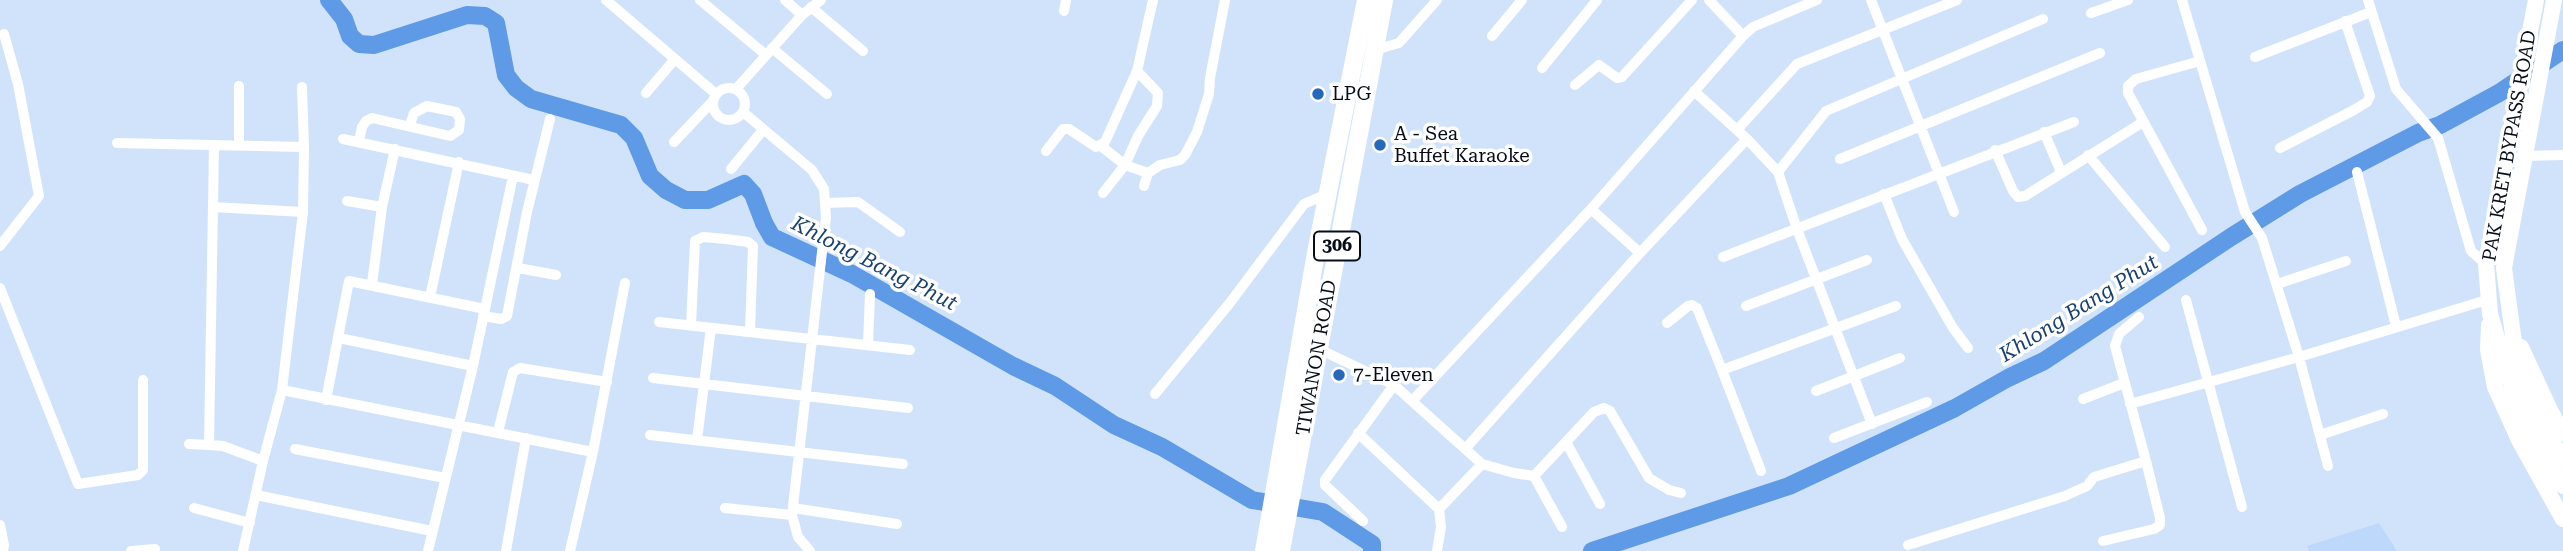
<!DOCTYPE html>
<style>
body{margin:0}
canvas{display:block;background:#d1e3fa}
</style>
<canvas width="2563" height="551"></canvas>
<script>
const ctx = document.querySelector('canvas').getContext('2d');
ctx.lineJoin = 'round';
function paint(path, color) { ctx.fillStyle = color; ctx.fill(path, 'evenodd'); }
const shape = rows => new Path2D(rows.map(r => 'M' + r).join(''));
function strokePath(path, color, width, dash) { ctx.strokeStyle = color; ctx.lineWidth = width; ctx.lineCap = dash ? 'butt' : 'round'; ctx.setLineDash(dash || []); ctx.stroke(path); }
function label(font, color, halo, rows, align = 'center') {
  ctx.font = font + ' "Roboto Serif",serif'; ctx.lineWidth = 7; ctx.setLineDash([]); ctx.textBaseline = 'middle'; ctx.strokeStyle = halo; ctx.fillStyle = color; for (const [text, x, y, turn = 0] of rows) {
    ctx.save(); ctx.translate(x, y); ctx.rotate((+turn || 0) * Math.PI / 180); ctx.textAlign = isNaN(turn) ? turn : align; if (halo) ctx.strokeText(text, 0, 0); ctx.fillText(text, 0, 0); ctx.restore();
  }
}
const built = shape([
 [2379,523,2397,551,2309,551,2307,546]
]);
const river = shape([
 [329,0,344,19,350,36,359,44,374,45,467,15,485,16,496,23,506,75,516,88,531,99,621,125,634,138,650,176,666,190,685,200,708,200,744,184,753,194,764,223,772,237,852,274,1013,366,1055,386,1114,425,1162,447,1252,500,1323,512,1372,544,1372,551],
 [1592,551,1789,486,1955,408,2008,378,2044,361,2231,237,2300,194,2418,133,2440,125,2499,93,2563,50]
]);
const minor = shape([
 [606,0,716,94],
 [700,0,766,55],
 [785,0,802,15],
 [1709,0,1743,36],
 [1871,0,1954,212],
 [2182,0,2245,212,2262,238,2299,357,2328,466],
 [2368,0,2396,89,2438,138,2471,251,2486,264],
 [811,7,863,51],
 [1064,11,1066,0],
 [2091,13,2128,0],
 [1492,36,1522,0],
 [772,48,827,94],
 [1375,50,1399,43,1437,0],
 [2255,57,2371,12],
 [2200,61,2136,79,2128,86,2128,93,2202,230],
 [1542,68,1597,0],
 [1137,71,1153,0],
 [1575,85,1599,65,1617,78,1622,77,1692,0],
 [239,86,239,145],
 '713 104a16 16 0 1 1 32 0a16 16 0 1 1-32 0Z',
 [736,89,802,15,821,0],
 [1694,91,1747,139,1778,172,1797,229,1872,424],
 [646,93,675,59],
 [743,112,812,170,824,189,826,217,792,515,798,537,810,551],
 [1737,130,1797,64,1957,0],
 [2044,132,2061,172],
 [343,139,534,180],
 [359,141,362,127,366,121,372,118,450,136,459,130,460,119,456,112,427,106,414,113,410,125],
 [674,142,712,102],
 [117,143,304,147],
 [214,145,209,445,223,446,263,461],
 [1101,146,1125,165,1148,173],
 [2280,148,2354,110,2367,102,2370,96,2345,21],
 [1995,150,2013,191,2018,197,2025,196,2143,122],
 [1046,151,1063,129,1069,129,1096,147,1105,142,1137,71,1158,93,1157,106,1138,136,1125,165,1103,193],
 [2088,155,2165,247],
 [2524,156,2563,155],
 [1840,159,2100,53],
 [731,169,763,130],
 [1778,172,1826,111,2043,19],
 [2357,172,2396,326],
 [1144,186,1148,173,1160,165,1180,160,1185,155,1197,132,1209,94,1210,78,1225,0],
 [1884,194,1902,239,1953,328,1968,348],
 [347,201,382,207],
 [825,203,858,202,900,232],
 [213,207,303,212],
 [1591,209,1640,253],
 [0,246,39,196,18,84,4,34],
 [1723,257,2074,122],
 [518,268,556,275],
 [372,284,382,207,395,149],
 [2277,284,2346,261],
 [0,288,78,484,138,475,143,470,143,380],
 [430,297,459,162],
 [2186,300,2242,507],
 [1746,306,1867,260],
 [483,316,501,319,507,316,527,212,550,119],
 [659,322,910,350],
 [1667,323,1688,306,1692,305,1697,308,1722,370,1896,306],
 [691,325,695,241,703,237,726,239,748,242,753,246,750,332],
 [339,338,473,366],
 [868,345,870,294],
 [1319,349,1394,385,1482,464,1514,473,1534,476,1594,412,1604,408,1610,411,1649,478,1669,490,1681,493],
 [1722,370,1761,471],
 [653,378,908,408],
 [282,390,593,452],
 [1816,391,1900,358],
 [1155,394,1229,304,1304,204,1320,197,1329,198],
 [2083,399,2124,383],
 [326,400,349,281,485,309],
 [1413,400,1591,209,1743,36,1753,27,1817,0],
 [2130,404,2299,357,2490,299],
 [498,432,513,372,520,368,607,382],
 [1358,433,1439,509,1441,527,1437,551],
 [650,435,903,464],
 [2320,435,2383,414],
 [1834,438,1927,402],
 [697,440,711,328],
 [1566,442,1600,504],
 [189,444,209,445],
 [1466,448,1640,253,1747,139],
 [295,449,445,478],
 [1534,476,1562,527],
 [256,495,432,531],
 [194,508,250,523],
 [725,508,792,515],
 [793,508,897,524],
 [1439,509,1482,464],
 [1363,521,1325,485,1325,480,1394,385],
 [0,525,4,545,3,551],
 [2103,541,2154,529,2160,525,2160,518,2146,461,2115,346,2119,334,2139,317],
 [1908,545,2065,496,2087,486,2094,477,2146,461],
 [131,551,155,549],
 [243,551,263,461,282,390,303,212,304,147,302,87],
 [428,551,473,366,513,176],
 [506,551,526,438],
 [570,551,593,452,625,283]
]);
const secondary = shape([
 [2536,0,2486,264,2490,314,2507,372,2522,413,2563,486],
 [2554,0,2504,268,2517,365,2532,403,2563,461],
 [2489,325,2488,350,2495,387,2519,440,2563,519],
 [2521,347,2551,412,2563,433]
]);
const primary = shape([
 [1264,551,1316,253,1366,0],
 [1281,551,1384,0]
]);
const markers = [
 [1318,94,7,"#256aba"],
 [1380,145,7,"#256aba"],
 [1339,375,7,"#256aba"]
];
const shields = [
 [1337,246,46]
];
const shieldNames = [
 ["306",1337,246]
];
const poiNames = [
 ["LPG",1332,94],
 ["A - Sea",1394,134],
 ["Buffet Karaoke",1394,156],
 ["7-Eleven",1353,375]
];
const streetNames = [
 ["PAK KRET BYPASS ROAD",2510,146,-80],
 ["TIWANON ROAD",1317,358,-80]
];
const waterNames = [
 ["Khlong Bang Phut",874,264,27],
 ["Khlong Bang Phut",2079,309,-32]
];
paint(built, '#bed8fb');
strokePath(river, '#5f9ae6', 18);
strokePath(minor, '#fff', 10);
strokePath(secondary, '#fff', 16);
strokePath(primary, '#fff', 18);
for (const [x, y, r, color] of markers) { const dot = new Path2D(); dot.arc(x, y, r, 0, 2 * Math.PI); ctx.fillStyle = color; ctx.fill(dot); strokePath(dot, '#fff', 2.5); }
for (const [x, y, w] of shields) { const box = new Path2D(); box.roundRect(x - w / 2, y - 14.5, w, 29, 5); ctx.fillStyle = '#fff'; ctx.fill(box); strokePath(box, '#060d16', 2); }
label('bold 18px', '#060d16', null, shieldNames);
label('19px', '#060d16', '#fff', poiNames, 'left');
label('19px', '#060d16', '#fff', streetNames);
label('italic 21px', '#184071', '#fff', waterNames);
</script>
